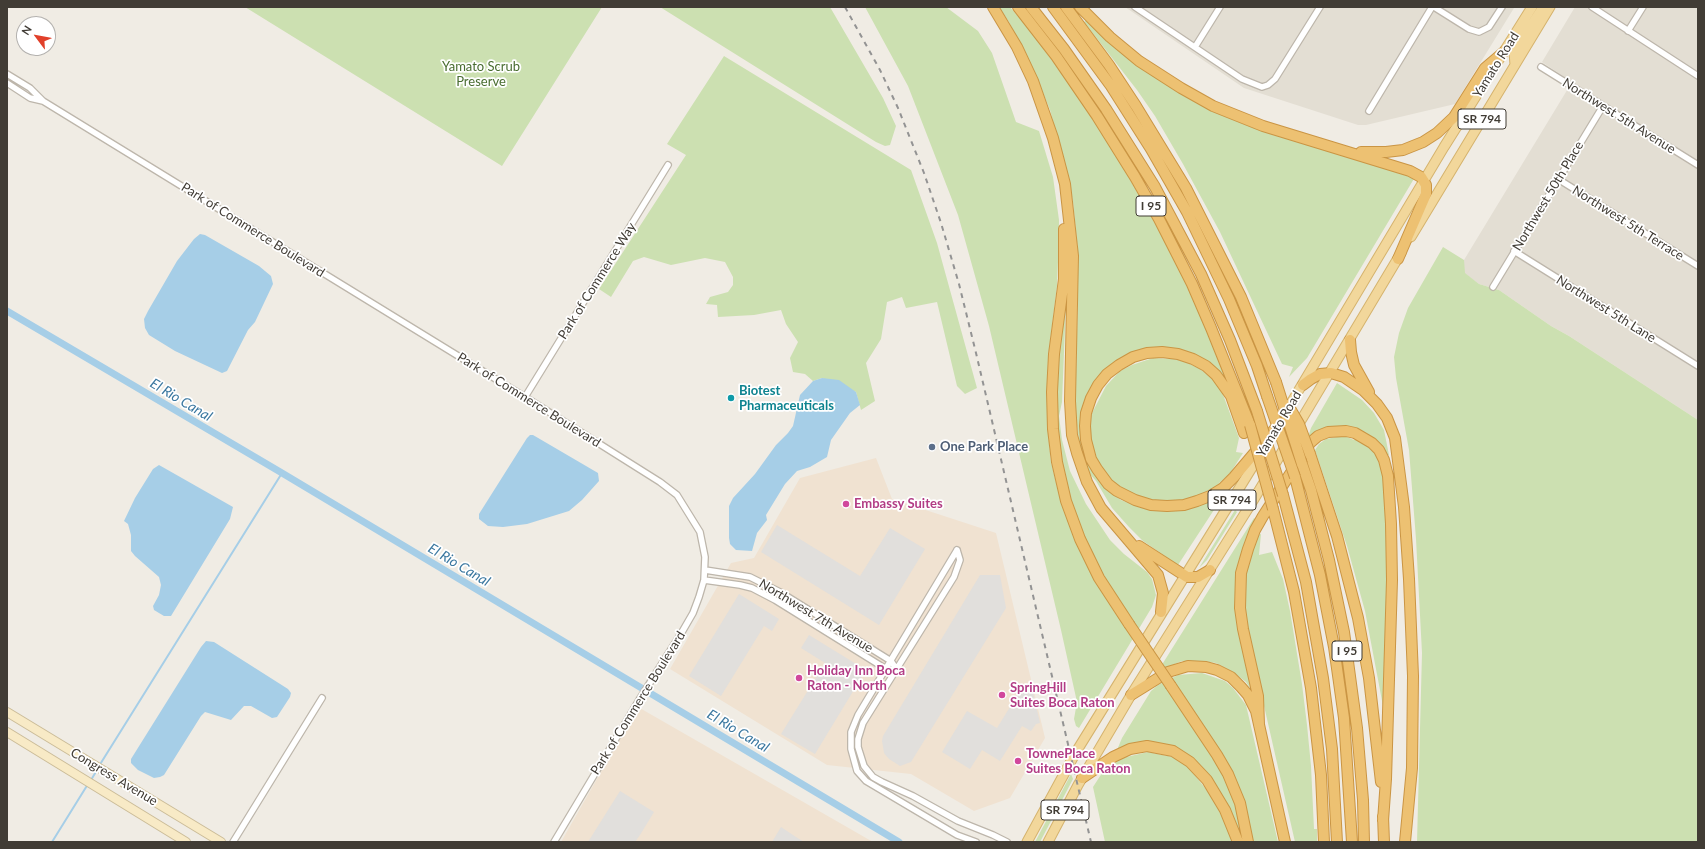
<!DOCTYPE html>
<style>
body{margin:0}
#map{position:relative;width:1705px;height:849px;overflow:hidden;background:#f0ece4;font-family:Lato,sans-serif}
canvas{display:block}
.frame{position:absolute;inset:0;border:8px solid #413c35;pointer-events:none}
.north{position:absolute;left:16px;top:16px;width:40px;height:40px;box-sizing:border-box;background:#fff;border:1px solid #b3b1ae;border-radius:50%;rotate:302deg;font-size:11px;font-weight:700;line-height:16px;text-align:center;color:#413c35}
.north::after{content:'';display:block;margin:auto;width:14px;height:18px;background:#e1402a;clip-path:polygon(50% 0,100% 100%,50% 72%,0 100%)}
</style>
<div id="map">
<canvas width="1705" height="849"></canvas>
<div class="frame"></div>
<div class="north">N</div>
</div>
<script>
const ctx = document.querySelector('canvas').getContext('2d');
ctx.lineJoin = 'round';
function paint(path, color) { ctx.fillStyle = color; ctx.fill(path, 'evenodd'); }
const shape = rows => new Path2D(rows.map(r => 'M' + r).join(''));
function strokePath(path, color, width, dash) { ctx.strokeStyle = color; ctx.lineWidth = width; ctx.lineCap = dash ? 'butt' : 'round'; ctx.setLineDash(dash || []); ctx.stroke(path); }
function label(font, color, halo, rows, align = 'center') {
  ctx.font = font + ' Lato,sans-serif'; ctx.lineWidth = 3.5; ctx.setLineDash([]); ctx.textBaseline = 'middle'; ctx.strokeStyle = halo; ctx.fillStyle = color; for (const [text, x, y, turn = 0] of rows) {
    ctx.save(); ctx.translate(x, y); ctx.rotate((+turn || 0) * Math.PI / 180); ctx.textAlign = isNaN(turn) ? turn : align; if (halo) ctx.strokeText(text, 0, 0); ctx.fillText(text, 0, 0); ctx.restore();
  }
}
const residential = shape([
 [1125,7,1513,7,1514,8,1455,104,1366,125,1358,125,1244,88],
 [1575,7,1698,7,1698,420,1569,336,1551,326,1499,290,1479,284,1464,273,1464,260,1572,82,1542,62]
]);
const commercial = shape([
 [876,458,892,499,996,533,1045,738,1010,798,974,811,911,774,827,765,670,669,731,563,754,558,800,478],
 [638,707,873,842,561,842]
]);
const green = shape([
 [245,7,602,7,502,166],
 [660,7,830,7,883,98,896,126,890,145,885,146,876,142],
 [865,7,946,7,978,31,992,53,1016,122,1039,131,1053,177,1059,220,1059,238,1057,286,1048,358,1047,420,1051,462,1060,498,1072,532,1090,570,1127,630,1133,621,1107,581,1094,558,1078,522,1065,482,1060,450,1057,416,1056,379,1066,303,1062,402,1059,416,1062,440,1070,471,1086,504,1110,540,1124,554,1147,572,1152,579,1156,595,1152,607,1079,728,1076,726,1074,719,1077,702,1061,630,989,326,958,215,908,86],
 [999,7,1010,7,1030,30,1088,110,1116,155,1171,251,1211,336,1227,375,1223,378,1195,355,1183,350,1157,348,1141,350,1115,362,1104,371,1081,423,1080,436,1083,447,1091,470,1109,491,1121,500,1139,507,1154,510,1225,493,1178,565,1143,541,1129,527,1112,508,1096,481,1087,471,1080,449,1075,410,1078,297,1078,252,1073,202,1069,180,1050,110,1036,76,1009,22],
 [1088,19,1186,95,1415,177,1307,358,1289,377,1293,367,1282,364,1220,232,1183,164,1155,116,1137,90,1084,22],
 [724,56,911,170,937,243,977,388,965,394,957,386,937,302,906,308,902,297,887,302,881,339,866,363,875,401,861,410,856,392,822,378,813,381,805,374,793,372,790,358,798,342,786,324,781,310,754,315,718,317,717,305,706,304,710,297,728,292,733,285,733,277,725,262,705,258,671,265,644,257,633,261,611,297,599,289,686,155,667,144],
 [1443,247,1464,260,1465,273,1479,284,1499,290,1551,326,1569,336,1698,420,1698,842,1417,842,1422,653,1416,539,1409,450,1396,378,1394,357,1399,333,1408,308],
 [1153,358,1174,359,1184,361,1200,369,1213,379,1221,389,1239,438,1236,452,1243,453,1229,475,1219,483,1220,485,1195,497,1179,501,1153,501,1128,493,1113,483,1107,476,1094,456,1090,439,1089,423,1091,415,1106,386,1120,371,1132,365],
 [1337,383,1362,400,1374,413,1384,430,1389,455,1386,455,1376,440,1355,428,1314,433,1308,437,1311,428],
 [1337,437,1347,437,1354,440,1360,439,1374,451,1382,466,1384,485,1388,561,1383,706,1365,611,1347,546,1315,450,1319,444,1326,439],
 [1235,510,1237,512,1207,560,1199,568],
 [1254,518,1256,520,1245,541,1241,557,1236,578,1252,688,1250,688,1246,682,1233,672,1216,663,1203,661,1182,661,1158,671],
 [1261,534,1259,555,1272,552,1283,579,1290,611,1302,684,1307,725,1311,766,1314,829,1317,829,1317,842,1295,842,1247,631,1244,588,1248,563,1258,535],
 [1202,673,1225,681,1233,688,1246,705,1278,842,1252,842,1246,809,1212,756,1226,780,1235,802,1244,842,1240,842,1231,815,1180,751,1117,750,1122,738,1151,691,1158,685,1178,675],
 [1148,752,1173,757,1184,763,1191,770,1212,797,1227,826,1233,842,1105,842,1093,787,1104,770,1122,758],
 [1071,774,1073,779,1040,842,1035,842]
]);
const parking = shape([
 [777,525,860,576,890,528,925,549,879,625,761,552],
 [980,575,1000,575,1006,608,911,762,900,766,889,759,884,753,882,741,883,736],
 [739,594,779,619,772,631,764,626,721,696,689,676],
 [809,635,866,670,815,754,781,734,825,663,801,648],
 [1032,688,1040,723,1036,724,1031,731,1022,726,1000,761,982,750,970,769,942,752,967,711,997,728,1018,694],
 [620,791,654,812,640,835,635,842,588,842],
 [781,827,796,837,804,842,772,842]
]);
const water = shape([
 [200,234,205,235,259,266,271,276,273,284,255,322,248,330,227,371,222,373,175,351,149,335,145,328,144,319,148,311,177,261,194,239],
 [822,378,839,380,856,392,860,405,850,413,831,440,827,457,810,467,797,471,785,484,766,515,767,520,757,533,752,551,736,550,730,544,729,538,729,506,733,498,755,474,776,445,788,433,793,426,800,395,813,381],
 [530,435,533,435,598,473,599,481,582,500,569,511,527,524,503,527,488,526,479,519,479,514,527,438],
 [159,465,233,507,230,519,171,616,164,616,154,610,153,606,159,595,161,585,159,577,135,556,131,551,131,535,128,524,124,521,135,498,153,469],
 [206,641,214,642,288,689,291,693,290,697,277,717,272,718,251,706,244,706,231,720,205,712,201,716,164,775,160,777,154,778,138,770,131,763,131,759,201,647]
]);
const stream = shape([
 [99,766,282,473],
 [91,780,97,770],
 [52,842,88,784]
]);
const canal = shape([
 [7,311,282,473,899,842]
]);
const minor = shape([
 [1135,7,1242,79,1262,87,1268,85,1275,79,1320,7],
 [1434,7,1469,29,1479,32,1489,27,1502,7],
 [1592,7,1698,76],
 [1628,31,1643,7],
 [1195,47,1220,7],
 [1541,67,1698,165],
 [7,74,30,88,43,101],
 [7,83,30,98,43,101,525,397,660,482,677,495,700,532,705,557,704,580,699,597,693,613,682,632,639,700,554,842],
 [1369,111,1432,7],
 [1558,179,1698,266],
 [1514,251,1698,366],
 [1493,287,1603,106],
 [525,397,668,165],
 [957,550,960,560,954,577,863,723,858,739,858,747,864,766,873,777,882,782,913,796,958,821,993,835,1007,842],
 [957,550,858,715,851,732,851,749,857,771,866,781,957,835,976,842],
 [705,570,750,577,780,592,891,661,897,670],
 [704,580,740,585,752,588,775,600,886,669,897,670],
 [233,842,322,698]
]);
const secondary = shape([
 [7,712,221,842],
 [7,732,186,842]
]);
const primary = shape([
 [1515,65,1514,52,1543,7],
 [1411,237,1550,7],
 [1275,430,1444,147,1532,7],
 [1027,842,1076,752,1261,453],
 [1048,842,1078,785,1131,695,1254,499,1401,253]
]);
const motorway = shape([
 [993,7,1017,47,1033,81,1053,138,1065,184,1073,256,1070,401,1072,435,1077,453,1087,482,1101,508,1158,575,1163,593,1161,612],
 [1018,7,1056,56,1097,116,1135,177,1159,219,1192,284,1211,328,1250,425],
 [1031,7,1064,49,1106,109,1155,187,1201,274,1230,340,1257,411],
 [1053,7,1111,86,1151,149,1187,212,1229,299,1257,366,1267,396],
 [1066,7,1109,65,1136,106,1186,188,1241,297,1276,382],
 [1080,7,1110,37,1139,61,1181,88,1213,106,1263,126,1410,171,1421,177,1426,185,1426,194,1398,259],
 [1361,152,1386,152,1403,150,1423,142,1437,133,1454,117,1485,68,1505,51],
 [1064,229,1064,279,1054,354,1052,392,1053,429,1057,462,1066,501,1080,539,1099,578,1129,624],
 [1350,340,1351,352,1354,365,1369,392],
 [1303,385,1311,379,1320,374,1331,373,1344,377,1363,390,1377,404,1387,418,1395,438,1404,507,1409,579,1413,676,1412,768,1405,842],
 [1244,433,1231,396,1216,375,1206,366,1193,359,1178,354,1162,352,1147,353,1133,357,1119,365,1107,374,1098,385,1091,398,1086,413,1085,426,1086,440,1091,459,1097,469,1108,484,1117,491,1135,500,1151,505,1167,506,1184,505,1197,501,1210,496,1223,488,1234,477,1279,424],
 [1310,454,1337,536,1358,618,1369,678,1381,782],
 [1302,464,1311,490,1329,560,1344,632,1357,728,1363,800,1364,842],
 [1295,477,1320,575,1334,647,1344,718,1352,842],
 [1283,495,1306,582,1323,678,1332,749,1337,842],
 [1273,509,1294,592,1311,688,1321,775,1324,842],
 [1139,546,1187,577,1198,577,1210,570],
 [1171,686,1217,755,1228,774,1240,803,1248,842],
 [1131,695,1168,672,1188,666,1206,667,1217,670,1231,677,1241,687,1248,695,1256,711,1285,842],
 [1259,725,1258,696,1243,629,1240,608,1241,573,1248,549,1255,530,1263,516,1310,443,1318,436,1328,432,1346,431,1355,433,1372,443,1379,450,1384,460,1388,476,1391,524,1392,580,1386,779,1383,821],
 [1082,778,1113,757,1130,749,1147,746,1173,751,1190,762,1207,780,1225,810,1238,842],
 [1383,816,1384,842]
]);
const rail = shape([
 [845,7,880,70,898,108,924,173,941,223,959,284,976,353,1091,842]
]);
const motorwayBridge = shape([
 [1276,382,1302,464],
 [1267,396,1295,477],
 [1288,405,1299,424,1310,454],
 [1257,411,1283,495],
 [1250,425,1273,509],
 [1129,624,1171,686]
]);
const markers = [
 [731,398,4,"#0f9aa8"],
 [932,447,4,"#5c6f8a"],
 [846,504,4,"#d1479c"],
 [799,678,4,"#d1479c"],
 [1002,695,4,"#d1479c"],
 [1018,761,4,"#d1479c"]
];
const shields = [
 [1482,119,48],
 [1151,206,30],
 [1232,500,48],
 [1347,651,30],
 [1065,810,48]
];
const shieldNames = [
 ["SR 794",1482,119],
 ["I 95",1151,206],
 ["SR 794",1232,500],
 ["I 95",1347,651],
 ["SR 794",1065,810]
];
const streetNames = [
 ["Yamato Road",1496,65,-58],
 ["Northwest 5th Avenue",1619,116,32],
 ["Northwest 50th Place",1548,196,-59],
 ["Northwest 5th Terrace",1628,223,32],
 ["Park of Commerce Boulevard",253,230,32],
 ["Park of Commerce Way",597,281,-58],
 ["Northwest 5th Lane",1606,309,32],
 ["Park of Commerce Boulevard",529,400,32],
 ["Yamato Road",1279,424,-59],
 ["Northwest 7th Avenue",816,616,31],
 ["Park of Commerce Boulevard",638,703,-58],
 ["Congress Avenue",114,777,31]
];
const parkNames = [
 ["Yamato Scrub",481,67],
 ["Preserve",481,82]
];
const cultureNames = [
 ["Biotest",739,391],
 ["Pharmaceuticals",739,406]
];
const serviceNames = [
 ["One Park Place",940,447]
];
const hotelNames = [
 ["Embassy Suites",854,504],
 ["Holiday Inn Boca",807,671],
 ["Raton - North",807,686],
 ["SpringHill",1010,688],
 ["Suites Boca Raton",1010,703],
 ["TownePlace",1026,754],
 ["Suites Boca Raton",1026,769]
];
const waterNames = [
 ["El Rio Canal",181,400,31],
 ["El Rio Canal",459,565,31],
 ["El Rio Canal",738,731,31]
];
paint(residential, '#e3ded3');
paint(commercial, '#f0e2d1');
paint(green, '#cce0b1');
paint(parking, '#e1dfdc');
paint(water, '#a6cee7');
strokePath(stream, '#a6cee7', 2);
strokePath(canal, '#a6cee7', 7);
strokePath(minor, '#bdb6ab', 8);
strokePath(secondary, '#cbbc98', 10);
strokePath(primary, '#d5b36d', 11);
strokePath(motorway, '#ca9544', 12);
strokePath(minor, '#fff', 5.5);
strokePath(secondary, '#f8eac6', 8);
strokePath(primary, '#f2d79b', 9);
strokePath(motorway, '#edc172', 10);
strokePath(rail, '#939393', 2, [5, 5]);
strokePath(motorwayBridge, '#ca9544', 12, []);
strokePath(motorwayBridge, '#edc172', 10);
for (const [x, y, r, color] of markers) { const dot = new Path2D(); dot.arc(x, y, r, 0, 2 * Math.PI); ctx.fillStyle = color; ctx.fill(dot); strokePath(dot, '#fff', 1.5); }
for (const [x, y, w] of shields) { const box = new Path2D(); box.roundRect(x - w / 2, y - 10, w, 20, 3); ctx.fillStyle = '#fff'; ctx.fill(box); strokePath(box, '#413c35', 1); }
label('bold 12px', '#413c35', null, shieldNames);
label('13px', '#413c35', '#fff', streetNames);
label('13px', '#486c2f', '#fff', parkNames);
label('bold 13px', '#0d838f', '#fff', cultureNames, 'left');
label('bold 13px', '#4e5e75', '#fff', serviceNames, 'left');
label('bold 13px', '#b23c85', '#fff', hotelNames, 'left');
label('italic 14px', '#3b78a0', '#fff', waterNames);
</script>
